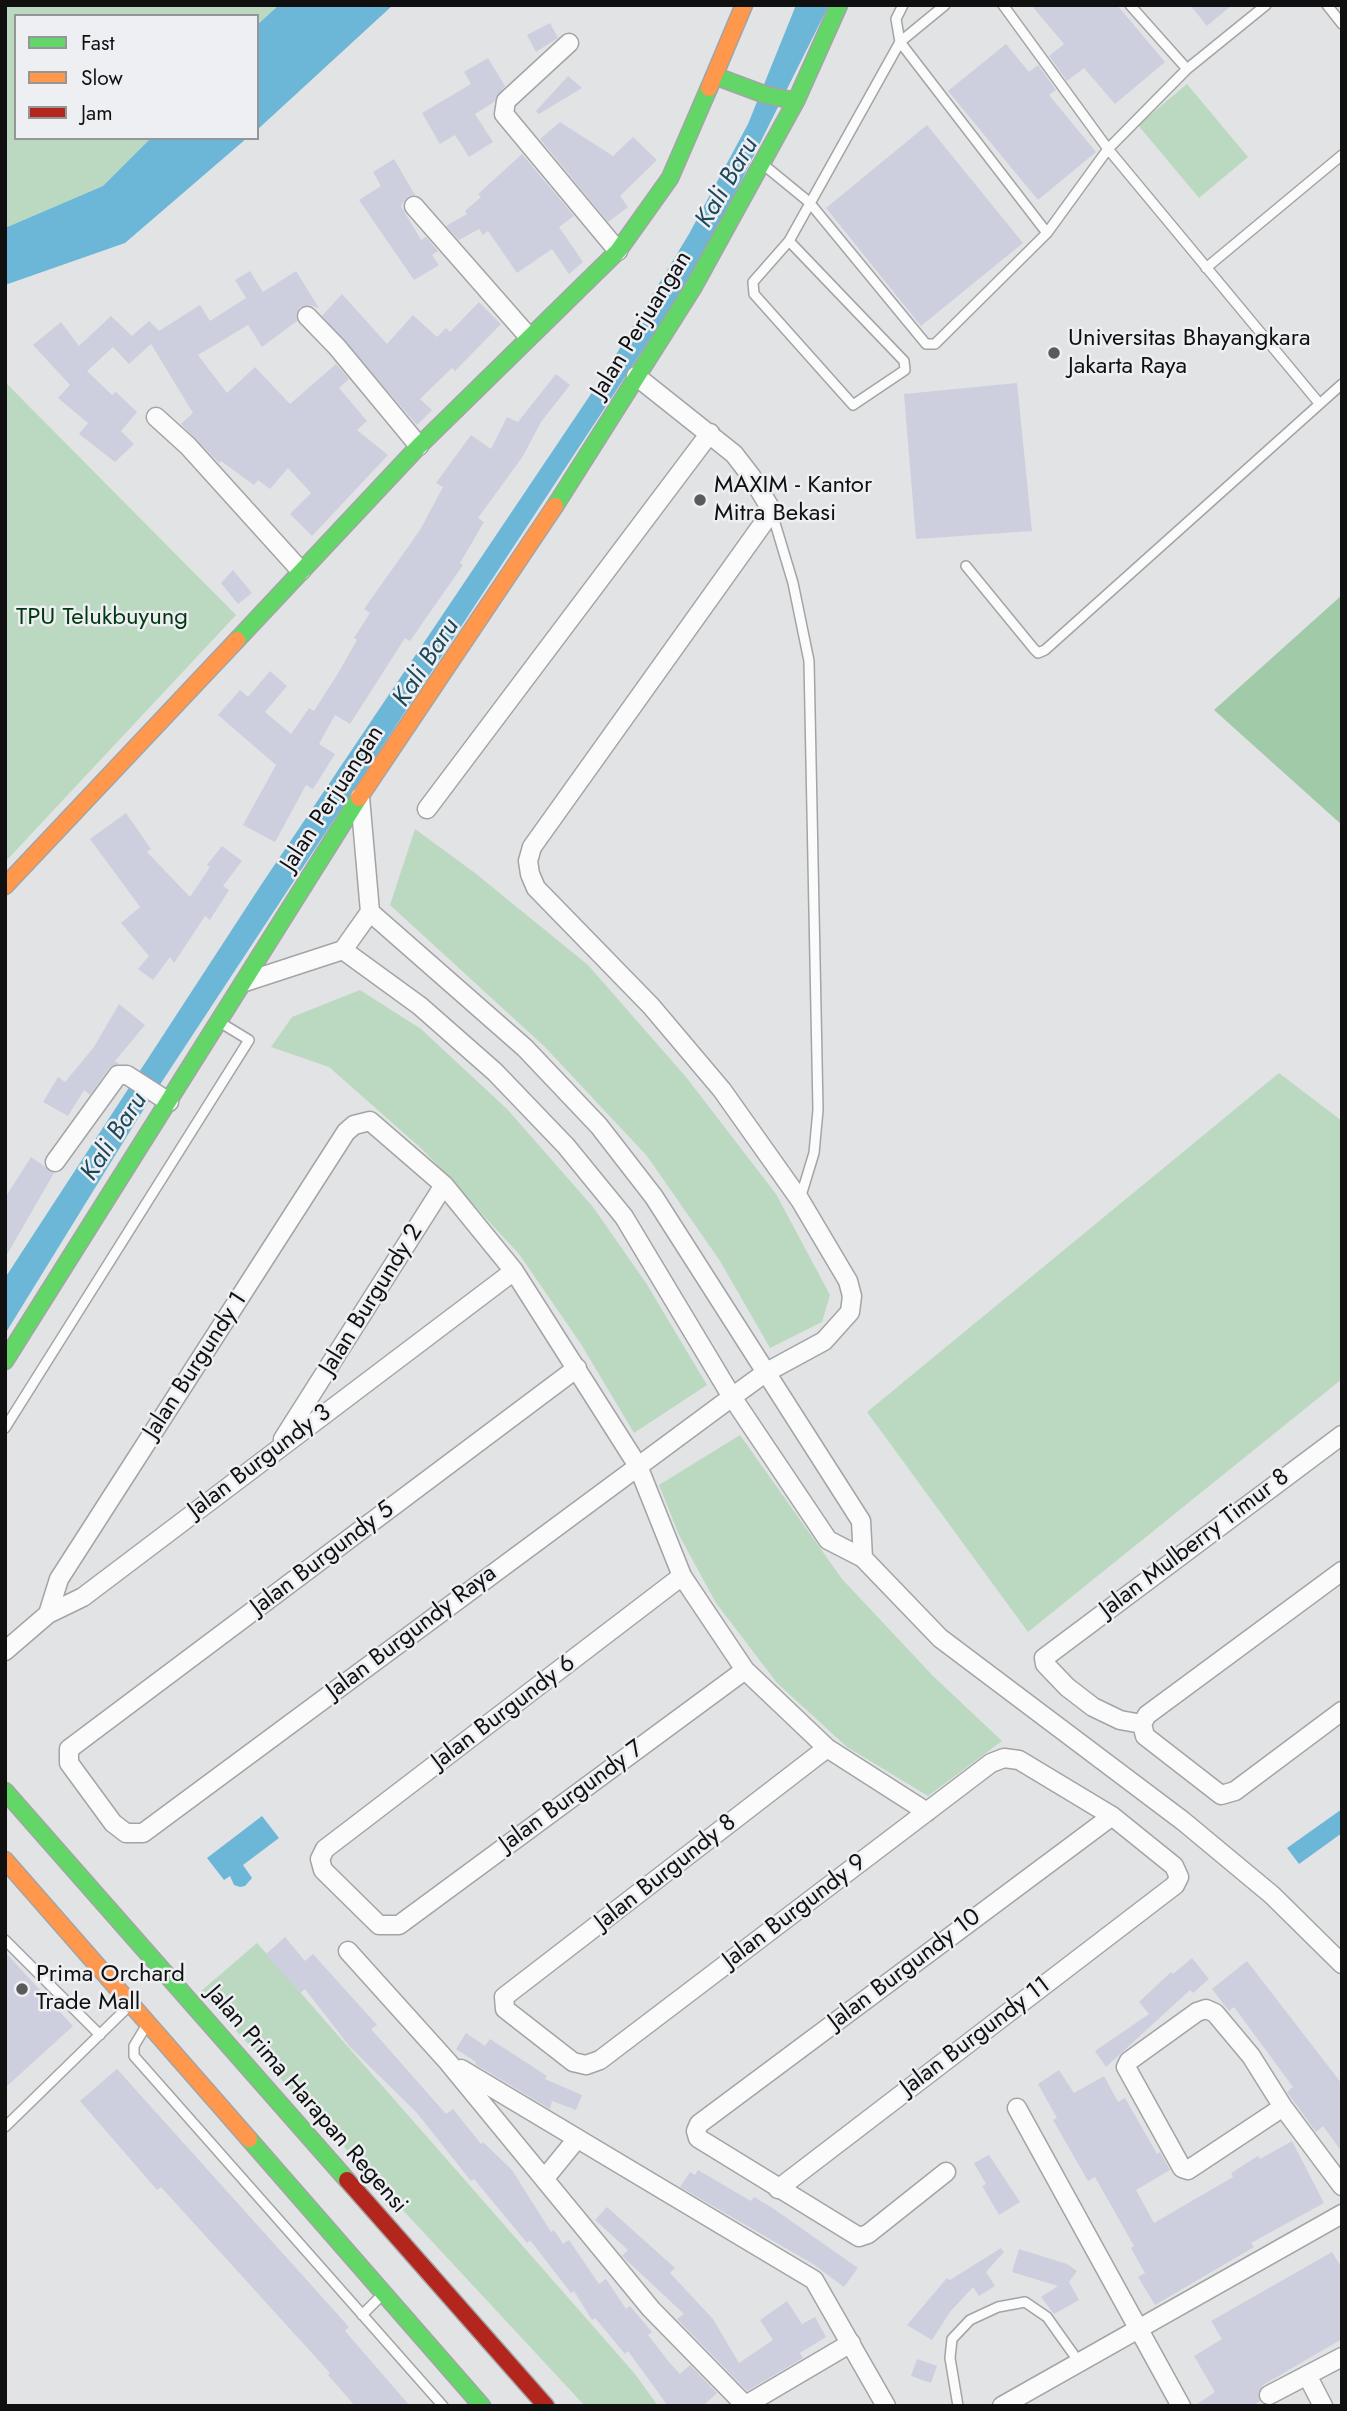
<!DOCTYPE html>
<style>
body{margin:0}
#map{position:relative;width:1347px;height:2411px;overflow:hidden;background:#e2e3e4;font-family:Jost,sans-serif}
canvas{display:block}
.frame{position:absolute;inset:0;border:7px solid #101011;pointer-events:none}
.legend{position:absolute;left:14px;top:14px;width:245px;height:126px;box-sizing:border-box;background:#eeeff2;border:2px solid #959698;margin:0;padding:9px 12px;list-style:none;font-size:21px;color:#101011}
.legend li{display:flex;align-items:center;gap:14px;height:35px}
.legend b{width:35px;border:2px solid #959698}
</style>
<div id="map">
<canvas width="1347" height="2411"></canvas>
<div class="frame"></div>
<ul class="legend">
<li><b style="height:9px;background:#63d668"></b>Fast</li>
<li><b style="height:9px;background:#ff974d"></b>Slow</li>
<li><b style="height:9px;background:#b3261e"></b>Jam</li>
</ul>
</div>
<script>
const ctx = document.querySelector('canvas').getContext('2d');
ctx.lineJoin = 'round';
function paint(path, color) { ctx.fillStyle = color; ctx.fill(path, 'evenodd'); }
const shape = rows => new Path2D(rows.map(r => 'M' + r).join(''));
function strokePath(path, color, width, dash) { ctx.strokeStyle = color; ctx.lineWidth = width; ctx.lineCap = dash ? 'butt' : 'round'; ctx.setLineDash(dash || []); ctx.stroke(path); }
function label(font, color, halo, rows, align = 'center') {
  ctx.font = font + ' Jost,sans-serif'; ctx.lineWidth = 5; ctx.setLineDash([]); ctx.textBaseline = 'middle'; ctx.strokeStyle = halo; ctx.fillStyle = color; for (const [text, x, y, turn = 0] of rows) {
    ctx.save(); ctx.translate(x, y); ctx.rotate((+turn || 0) * Math.PI / 180); ctx.textAlign = isNaN(turn) ? turn : align; if (halo) ctx.strokeText(text, 0, 0); ctx.fillText(text, 0, 0); ctx.restore();
  }
}
const green = shape([
 [5,5,279,5,257,25,257,16,16,16,16,138,151,138,103,186,5,228],
 [1187,84,1248,157,1199,198,1138,125],
 [5,382,236,615,5,862],
 [415,829,475,873,588,965,686,1077,776,1194,830,1295,822,1322,770,1348,720,1261,647,1156,545,1047,390,905],
 [360,990,421,1029,507,1109,593,1207,646,1283,707,1385,634,1433,581,1344,519,1254,423,1150,329,1067,271,1047,292,1017],
 [1279,1073,1342,1121,1342,1379,1028,1632,867,1412],
 [740,1435,842,1579,933,1676,1002,1741,928,1796,847,1747,777,1683,716,1603,679,1535,659,1485],
 [257,1943,635,2374,658,2406,585,2406,200,1992]
]);
const forest = shape([
 [1342,595,1342,825,1214,710]
]);
const water = shape([
 [279,5,393,5,257,130,257,25],
 [796,5,829,5,700,263,140,1115,5,1334,5,1278,261,885,603,376,689,234,748,124],
 [151,138,247,138,125,243,5,285,5,228,103,186],
 [1342,1809,1342,1833,1299,1864,1287,1848],
 [262,1816,279,1838,243,1865,252,1878,245,1886,240,1887,234,1885,230,1876,224,1880,207,1858]
]);
const building = shape([
 [1031,5,1117,5,1165,62,1115,104,1084,68,1067,81,1049,56,1064,44],
 [1190,5,1232,5,1207,26],
 [550,23,558,38,536,52,527,35],
 [1006,44,1029,72,1038,65,1056,90,1049,95,1096,152,1038,200,948,91],
 [488,58,505,86,494,102,475,114,493,142,469,157,455,135,440,144,422,113,471,84,464,72],
 [568,76,582,88,539,114,536,111],
 [560,122,613,156,633,137,657,160,620,196,628,207,608,222,540,139],
 [927,125,1023,243,921,326,826,208],
 [522,154,574,216,559,227,583,262,569,274,552,249,517,273,488,231,483,235,479,229,459,240,446,226,467,214,465,211,481,197,478,194],
 [394,159,415,195,407,197,401,206,421,240,426,237,438,251,432,255,439,265,414,280,359,200,381,186,373,172],
 [250,271,263,292,296,271,319,308,309,305,300,307,296,314,297,321,262,347,248,325,198,355,227,393,255,367,290,404,336,364,349,379,339,388,367,421,357,430,388,455,312,536,290,514,311,493,288,468,270,489,258,480,254,485,221,461,219,463,181,424,193,413,151,344,129,364,113,347,87,371,112,395,116,392,137,412,121,431,134,444,115,462,79,434,88,423,58,398,70,385,33,345,61,322,79,346,111,316,132,336,149,321,159,331,200,305,210,321,246,298,235,280],
 [342,294,387,344,413,315,437,337,446,328,450,332,479,302,501,324,455,371,452,368,420,399,432,410,417,425,322,316],
 [556,374,570,385,541,422,523,456,478,518,484,522,460,563,463,565,410,641,405,638,350,724,335,715,319,744,335,754,313,789,306,785,275,842,243,825,276,765,218,715,240,690,248,697,270,671,287,686,265,712,291,734,309,708,314,711,337,675,357,640,354,638,370,613,364,609,420,530,443,487,436,483,471,435,491,449,507,417,518,422],
 [1017,383,1032,531,916,539,904,394],
 [233,570,252,593,238,604,221,583],
 [126,813,151,849,147,852,190,897,210,867,207,865,222,846,242,861,223,886,229,890,210,920,205,916,174,963,170,957,153,980,138,969,149,956,121,923,140,907,90,839],
 [119,1004,145,1025,115,1061,119,1064,109,1068,90,1095,84,1090,68,1116,43,1102,58,1077,65,1082,94,1047],
 [31,1157,54,1173,5,1258,5,1198],
 [285,1937,305,1961,313,1954,377,2025,371,2029,446,2114,453,2109,481,2144,483,2142,512,2170,551,2232,554,2230,563,2244,569,2240,599,2284,606,2279,626,2309,630,2306,652,2332,648,2335,669,2362,680,2374,690,2365,717,2393,703,2406,668,2406,628,2351,625,2354,595,2318,592,2320,574,2291,571,2293,530,2240,527,2243,474,2179,471,2181,417,2113,350,2047,305,1989,300,1993,266,1954],
 [5,1952,73,2026,5,2088],
 [1192,1958,1209,1979,1193,1993,1190,1990,1106,2067,1095,2051,1149,2014,1139,2002,1171,1972,1173,1974],
 [1247,1961,1342,2084,1342,2152,1323,2126,1316,2132,1287,2092,1293,2087,1234,2007,1229,2011,1212,1989],
 [466,2033,485,2046,490,2039,547,2076,545,2079,582,2095,576,2110,552,2101,550,2109,475,2064,476,2062,456,2049],
 [117,2069,349,2327,345,2331,410,2406,355,2406,328,2375,330,2373,161,2187,157,2190,80,2101],
 [1059,2070,1074,2093,1104,2076,1118,2102,1125,2098,1157,2154,1160,2152,1170,2170,1136,2190,1154,2223,1233,2177,1231,2173,1258,2156,1260,2159,1292,2141,1324,2203,1251,2243,1254,2247,1155,2305,1138,2277,1145,2273,1131,2248,1134,2246,1095,2177,1088,2181,1053,2120,1057,2118,1038,2084],
 [989,2155,1020,2202,999,2215,982,2186,986,2184,974,2163],
 [698,2170,751,2201,754,2197,771,2207,858,2268,844,2287,813,2264,680,2187,690,2172,695,2175],
 [607,2207,675,2268,670,2273,713,2319,739,2363,773,2340,760,2320,787,2301,802,2324,815,2317,826,2337,800,2353,803,2358,747,2391,677,2319,684,2314,622,2256,628,2250,595,2220],
 [1001,2248,1004,2252,986,2272,995,2286,979,2296,973,2287,950,2312,932,2340,907,2325,947,2278,950,2280],
 [1019,2249,1067,2264,1077,2271,1069,2282,1079,2300,1054,2314,1041,2297,1058,2286,1012,2272],
 [1332,2252,1342,2268,1342,2339,1263,2385,1258,2394,1260,2401,1252,2406,1194,2406,1215,2392,1194,2356,1222,2339,1211,2321],
 [917,2359,937,2366,931,2383,911,2376]
]);
const lane = shape([
 [903,5,896,19,900,42,1047,233],
 [1003,5,1108,149,1319,403],
 [1130,5,1187,69],
 [1327,5,1342,24],
 [765,166,809,202,926,344,935,344,1047,233,1108,149,1187,69,1266,5],
 [789,241,904,361,905,370,853,405,754,294,753,282,789,241],
 [789,241,900,42,945,5],
 [1206,268,1342,155],
 [772,513,793,583,809,661,818,1110,814,1153,800,1199],
 [966,566,1034,649,1038,653,1045,650,1342,384],
 [5,1428,249,1040,221,1023],
 [5,1940,100,2035],
 [146,2026,134,2046,134,2056,443,2406],
 [5,2127,129,2006],
 [362,2315,383,2294],
 [958,2406,950,2358,952,2339,970,2320,998,2307,1025,2302,1047,2317,1079,2362]
]);
const street = shape([
 [569,43,506,101,504,114,618,251],
 [414,206,528,336],
 [307,316,337,347,419,446],
 [156,417,188,446,301,571],
 [360,797,370,912,525,1048,599,1126,654,1197,861,1521,863,1558],
 [427,809,710,433],
 [343,950,370,912],
 [245,982,343,950,420,1006,495,1072,566,1146,624,1217,732,1397,828,1540,863,1558,940,1638,1183,1821,1272,1895,1342,1964],
 [55,1162,118,1075,127,1075,169,1102],
 [577,1368,69,1749,69,1763,113,1823,126,1833,143,1833,732,1397,765,1373,824,1341,850,1312,852,1296,848,1281,800,1200,722,1090,651,1006,536,888,530,874,528,861,532,847,772,511,751,476,734,454,636,376],
 [283,1439,444,1185],
 [1342,1571,1147,1715,1142,1724,1145,1736,1221,1795,1235,1791,1342,1711],
 [682,1576,325,1849,320,1859,323,1870,379,1925,399,1925,745,1670],
 [48,1614,59,1579,68,1565,346,1132,354,1125,370,1121,444,1185,514,1271,638,1466,682,1576,745,1670,827,1748,927,1812],
 [5,1651,48,1614,83,1597,514,1271],
 [1142,1724,1120,1720,1093,1707,1067,1687,1045,1664,1044,1658,1342,1435],
 [348,1951,448,2062,651,2309,745,2405],
 [461,2069,814,2280,886,2406],
 [1283,2107,1188,2170,1182,2168,1126,2067,1129,2061,1197,2012,1206,2009,1215,2013,1251,2056,1283,2107,1342,2186],
 [1017,2108,1181,2406],
 [946,2172,868,2234,859,2237,698,2138,696,2131,699,2124,1112,1816],
 [545,2178,576,2140],
 [778,2189,1175,1885,1179,1877,1174,1866,1112,1816,1019,1760,1004,1758,991,1763,600,2060,586,2065,573,2062,505,2009,504,1997,827,1748],
 [1307,2375,1323,2406],
 [1269,2395,1342,2357],
 [744,2406,851,2343],
 [1002,2406,1342,2214]
]);
const fast = shape([
 [715,76,766,95,796,101],
 [555,506,693,288,796,101,839,5],
 [237,640,419,446,618,251,670,178,709,88],
 [5,1361,359,798],
 [5,1791,347,2180],
 [249,2139,482,2406]
]);
const slow = shape([
 [709,88,744,5],
 [359,798,555,506],
 [5,886,237,640],
 [5,1860,249,2139]
]);
const jam = shape([
 [347,2180,546,2406]
]);
const markers = [
 [1054,353,7,"#5a5a5b"],
 [700,500,7,"#5a5a5b"],
 [22,1989,7,"#5a5a5b"]
];
const streetNames = [
 ["Jalan Perjuangan",642,325,-58],
 ["Jalan Perjuangan",333,799,-57],
 ["Jalan Burgundy 2",372,1300,-58],
 ["Jalan Burgundy 1",196,1366,-57],
 ["Jalan Burgundy 3",260,1462,-37],
 ["Jalan Mulberry Timur 8",1195,1544,-37],
 ["Jalan Burgundy 5",323,1559,-37],
 ["Jalan Burgundy Raya",412,1633,-37],
 ["Jalan Burgundy 6",504,1713,-37],
 ["Jalan Burgundy 7",572,1797,-36],
 ["Jalan Burgundy 8",666,1873,-38],
 ["Jalan Burgundy 9",795,1912,-37],
 ["Jalan Burgundy 10",905,1970,-37],
 ["Jalan Burgundy 11",976,2037,-37],
 ["Jalan Prima Harapan Regensi",306,2100,49]
];
const poiNames = [
 ["Universitas Bhayangkara",1068,339],
 ["Jakarta Raya",1068,367],
 ["MAXIM - Kantor",714,486],
 ["Mitra Bekasi",714,514],
 ["Prima Orchard",36,1975],
 ["Trade Mall",36,2003]
];
const parkNames = [
 ["TPU Telukbuyung",102,618]
];
const waterNames = [
 ["Kali Baru",728,183,-60],
 ["Kali Baru",427,663,-57],
 ["Kali Baru",115,1137,-57]
];
paint(green, '#bbd9c0');
paint(forest, '#a1caa9');
paint(water, '#6cb7d7');
paint(building, '#cdcfdf');
strokePath(lane, '#a3a4a5', 12);
strokePath(street, '#a3a4a5', 21);
strokePath(fast, '#a3a4a5', 19);
strokePath(slow, '#a3a4a5', 19);
strokePath(jam, '#a3a4a5', 19);
strokePath(lane, '#fbfbfb', 9);
strokePath(street, '#fbfbfb', 18);
strokePath(fast, '#63d668', 16);
strokePath(slow, '#ff974d', 16);
strokePath(jam, '#b3261e', 16);
for (const [x, y, r, color] of markers) { const dot = new Path2D(); dot.arc(x, y, r, 0, 2 * Math.PI); ctx.fillStyle = color; ctx.fill(dot); strokePath(dot, '#eeeff2', 2.5); }
label('24px', '#101011', '#eeeff2', streetNames);
label('24px', '#101011', '#eeeff2', poiNames, 'left');
label('24px', '#003912', '#eeeff2', parkNames);
label('italic 26px', '#1c485b', '#eeeff2', waterNames);
</script>
